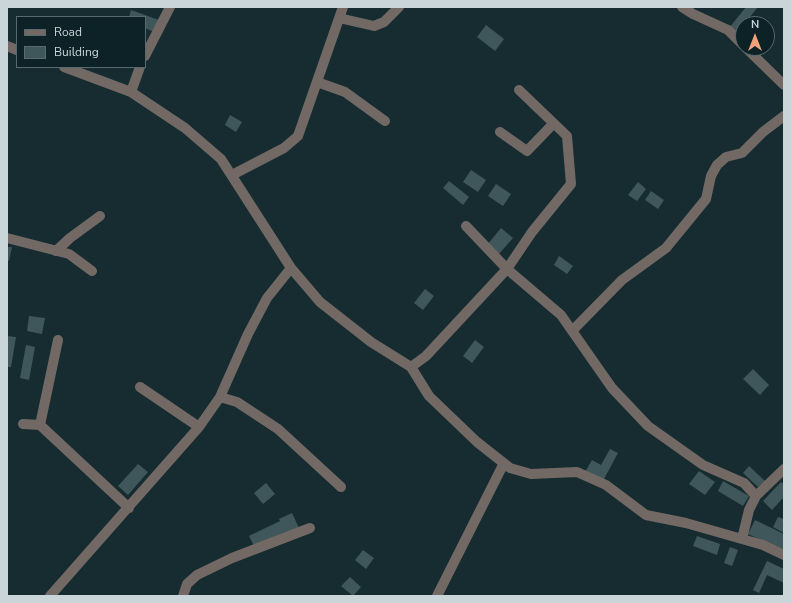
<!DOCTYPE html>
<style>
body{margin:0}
#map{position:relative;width:791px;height:603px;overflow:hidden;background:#162c30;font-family:"Nunito Sans",sans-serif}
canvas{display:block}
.frame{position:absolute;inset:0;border:8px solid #c9d5d8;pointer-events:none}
.legend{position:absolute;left:16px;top:16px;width:130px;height:52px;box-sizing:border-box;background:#0c2226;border:1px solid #586a6d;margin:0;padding:5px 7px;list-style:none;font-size:12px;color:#c9d5d8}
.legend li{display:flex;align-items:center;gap:8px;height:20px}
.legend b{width:20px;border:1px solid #586a6d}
.north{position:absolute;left:735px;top:16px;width:40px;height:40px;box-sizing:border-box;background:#0c2226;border:1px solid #586a6d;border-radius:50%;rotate:0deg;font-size:11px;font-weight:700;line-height:16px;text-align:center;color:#c9d5d8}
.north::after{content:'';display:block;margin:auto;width:14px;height:18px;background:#f1a27b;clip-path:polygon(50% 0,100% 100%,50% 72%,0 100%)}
</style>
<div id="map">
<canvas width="791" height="603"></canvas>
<div class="frame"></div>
<ul class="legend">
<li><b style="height:5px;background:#726965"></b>Road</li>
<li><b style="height:11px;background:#3f565a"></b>Building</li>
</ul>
<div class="north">N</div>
</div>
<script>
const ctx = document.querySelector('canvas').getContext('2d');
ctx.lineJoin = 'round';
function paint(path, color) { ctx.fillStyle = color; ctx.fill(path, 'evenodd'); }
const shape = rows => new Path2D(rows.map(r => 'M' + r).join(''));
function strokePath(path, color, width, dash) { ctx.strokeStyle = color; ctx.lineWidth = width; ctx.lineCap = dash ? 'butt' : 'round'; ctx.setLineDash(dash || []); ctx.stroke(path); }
const building = shape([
 [746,7,758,7,736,34,729,28],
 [131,10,159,20,154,32,145,28,145,17,129,17],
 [486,25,504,39,495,51,477,37],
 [230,115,242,122,236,132,225,125],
 [471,170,486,180,478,192,463,182],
 [449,181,469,197,463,205,443,188],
 [638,182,646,189,637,201,628,195],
 [496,184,511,194,503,206,488,196],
 [651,191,664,200,658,209,645,200],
 [501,228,513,238,499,254,487,245],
 [7,247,12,247,9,261,7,260],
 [559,256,573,266,567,274,554,265],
 [425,289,434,296,423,310,414,303],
 [29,316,45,318,42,334,27,331],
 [7,336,16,337,11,367,7,367],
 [475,340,484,347,472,363,463,356],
 [26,345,35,347,29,380,20,378],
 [753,369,769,385,760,395,743,379],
 [610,449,618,453,603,481,585,472,592,460,601,465],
 [138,464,148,472,128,495,118,486],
 [749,466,765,481,758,487,743,473],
 [699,471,715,482,705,495,689,484],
 [723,481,749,496,743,506,718,491],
 [781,482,784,484,784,497,772,510,763,501],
 [266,483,275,494,263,504,254,493],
 [292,513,299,528,255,548,249,536,280,521,279,519],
 [778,517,784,519,784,533,773,527],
 [755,520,784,534,784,551,748,534],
 [697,536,720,544,717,555,693,546],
 [730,547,738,550,732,566,724,563],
 [363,550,374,558,366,569,355,560],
 [767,561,784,569,784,583,767,575,759,593,753,590],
 [350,577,361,587,353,596,341,586]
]);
const minor = shape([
 [682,7,693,14,728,30,743,45],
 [339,18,374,26,384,22,399,7],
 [7,46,17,50],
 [746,48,784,85],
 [145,56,170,7],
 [64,67,131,92,185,128,221,159,291,268,320,302,371,342,411,367,429,396,477,442,510,468,531,474,577,472,606,485,646,515,686,523,763,545,784,555],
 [317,82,345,92,385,121],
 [131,92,140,67],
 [500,132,527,151,553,124],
 [232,175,284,148,298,136,343,7],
 [466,226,507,269,532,232,571,184,567,136,519,90],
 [7,238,69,254,92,271],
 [56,251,70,238,100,216],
 [572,331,622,280,666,248,706,199,711,176,717,165,726,157,742,153,763,132,784,116],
 [58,340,40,425,129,508],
 [411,367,426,356,507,269,561,315,612,388,648,426,703,465,744,483,756,496],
 [140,387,199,427],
 [220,397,237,402,278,429,341,487],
 [23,424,40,425],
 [742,539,749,510,756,496,784,469],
 [50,596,199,427,220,397,248,334,267,298,291,268],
 [183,596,187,584,197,575,232,558,310,528],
 [437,596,504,463]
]);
paint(building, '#3f565a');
strokePath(minor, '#726965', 10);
</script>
